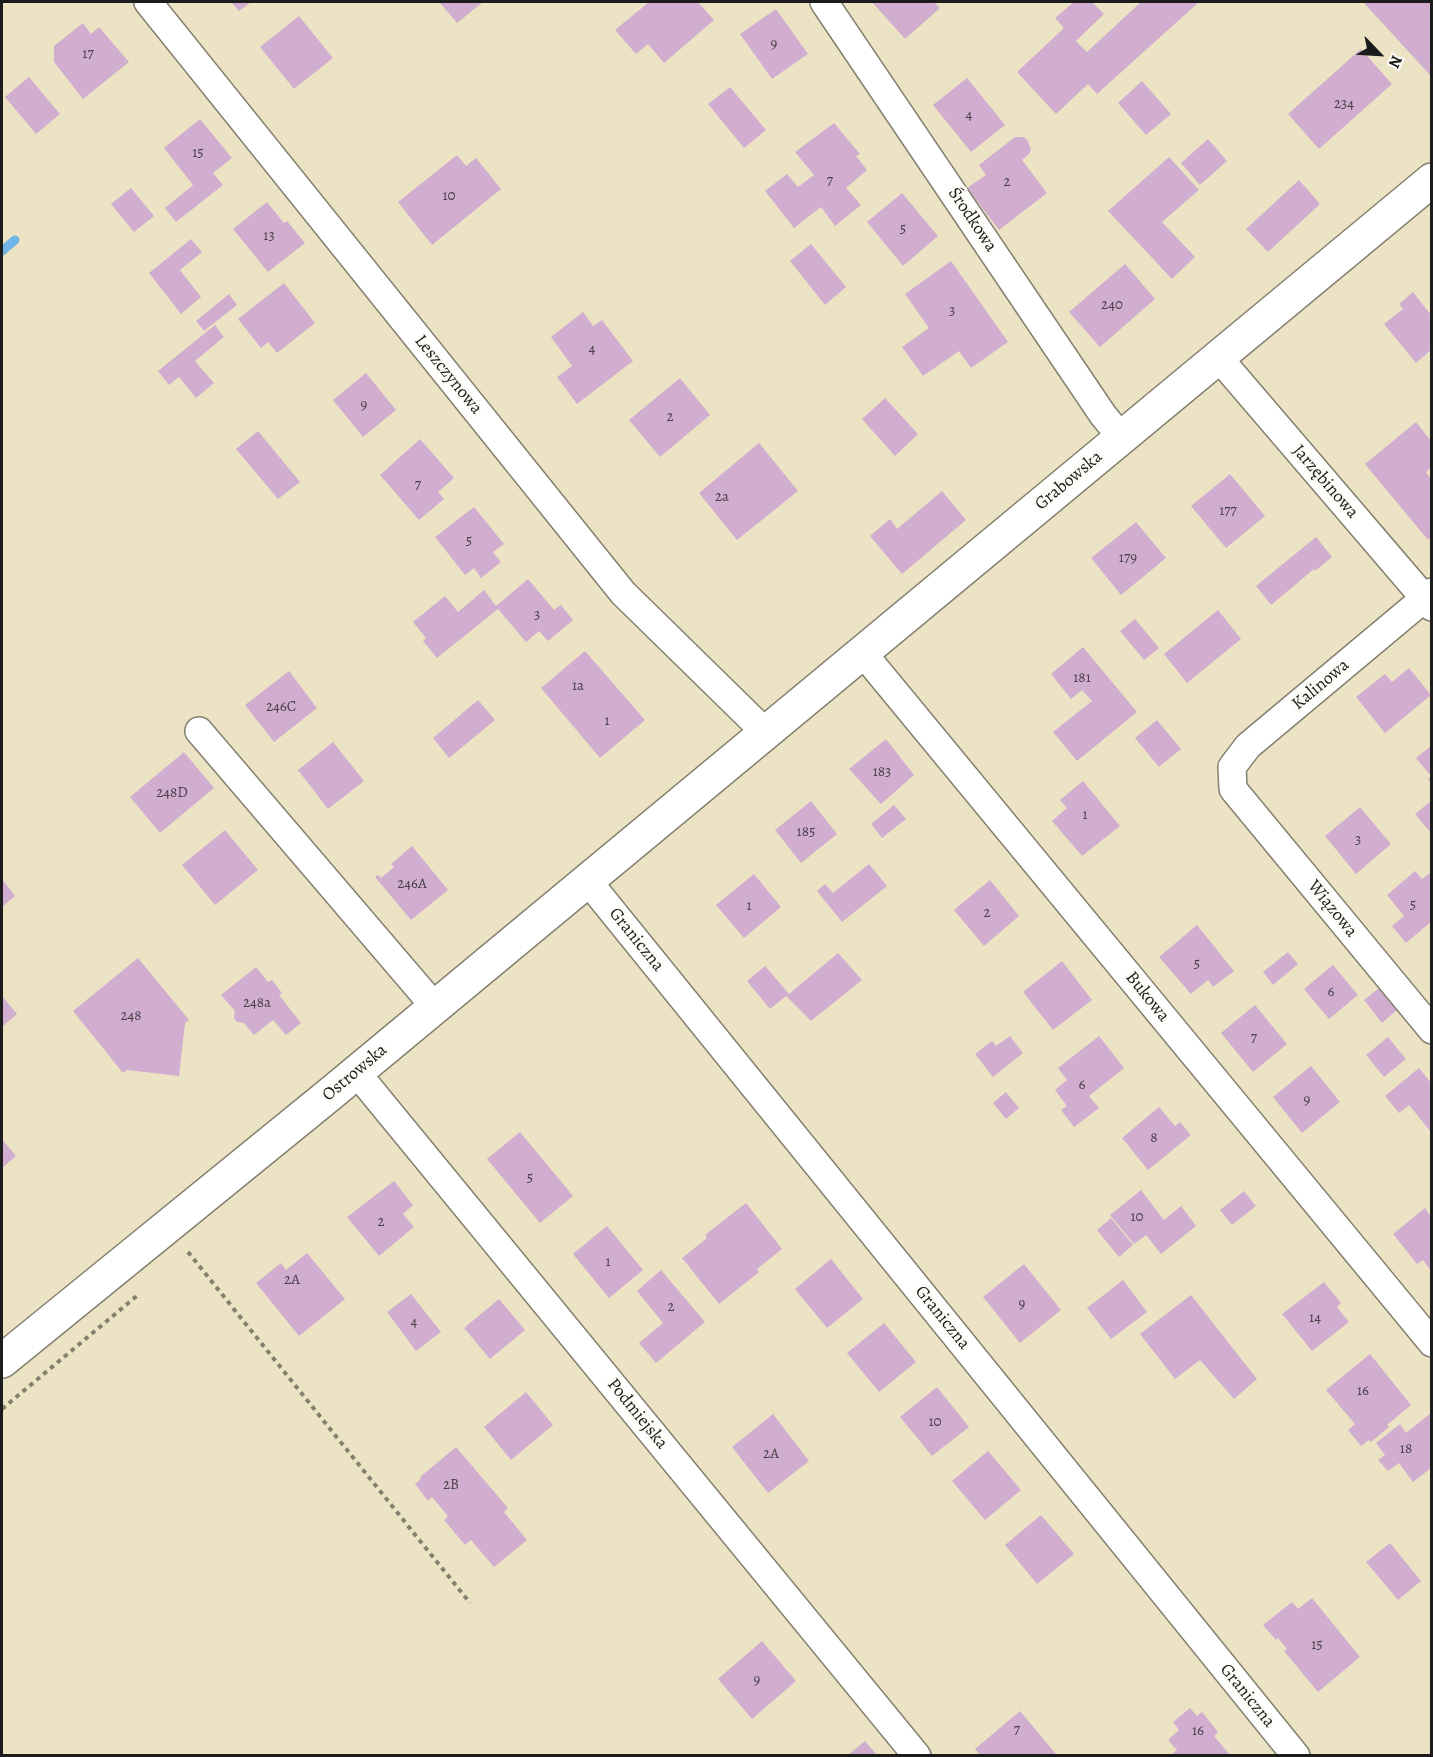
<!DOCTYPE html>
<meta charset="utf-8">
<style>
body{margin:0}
#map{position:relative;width:1433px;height:1757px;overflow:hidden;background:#ece3c4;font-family:Alegreya,serif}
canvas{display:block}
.frame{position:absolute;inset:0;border:3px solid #1c1c1c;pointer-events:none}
.north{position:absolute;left:1349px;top:24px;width:60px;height:60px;-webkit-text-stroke:4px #fdfcf7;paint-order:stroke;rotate:115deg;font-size:16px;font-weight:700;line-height:24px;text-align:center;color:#1c1c1c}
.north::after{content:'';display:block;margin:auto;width:21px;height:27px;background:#1c1c1c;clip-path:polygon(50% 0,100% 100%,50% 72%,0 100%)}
</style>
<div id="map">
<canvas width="1433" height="1757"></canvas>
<div class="frame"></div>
<div class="north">N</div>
</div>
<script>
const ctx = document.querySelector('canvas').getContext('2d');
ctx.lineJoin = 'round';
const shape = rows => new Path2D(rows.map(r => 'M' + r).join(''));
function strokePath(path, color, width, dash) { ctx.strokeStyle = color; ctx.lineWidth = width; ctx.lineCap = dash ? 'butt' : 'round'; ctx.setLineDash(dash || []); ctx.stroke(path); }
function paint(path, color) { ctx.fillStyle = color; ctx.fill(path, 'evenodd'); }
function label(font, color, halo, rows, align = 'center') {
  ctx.font = font + ' Alegreya,serif'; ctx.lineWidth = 6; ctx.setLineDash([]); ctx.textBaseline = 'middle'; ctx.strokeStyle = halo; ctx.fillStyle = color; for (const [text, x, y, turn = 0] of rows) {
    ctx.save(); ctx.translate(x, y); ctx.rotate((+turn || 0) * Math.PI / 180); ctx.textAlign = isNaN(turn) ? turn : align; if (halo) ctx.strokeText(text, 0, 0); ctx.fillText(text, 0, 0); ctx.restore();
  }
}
const stream = shape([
 [2,251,15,240]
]);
const building = shape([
 [231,2,251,2,239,11],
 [442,2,483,2,457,23,440,3],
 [649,2,698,2,714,20,664,63,648,44,636,54,615,30],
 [872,2,934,2,940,8,905,39],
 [1074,2,1092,2,1104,14,1076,41,1087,52,1141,2,1199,2,1097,94,1088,84,1056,114,1017,72,1064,28,1055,18],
 [1363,2,1431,2,1431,76],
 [776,9,808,54,772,79,740,34],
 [299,16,333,58,294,89,260,47],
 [83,23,91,34,99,27,129,62,83,99,54,62,54,46],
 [1361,49,1392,84,1319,149,1288,114],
 [29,77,60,114,36,134,5,97],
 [967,78,1005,125,971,152,933,105],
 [1142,81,1171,114,1146,135,1118,103],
 [730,87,766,130,744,148,708,104],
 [200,119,232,158,213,173,223,185,176,222,165,208,193,185,164,148],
 [834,123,860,154,856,156,867,170,846,188,861,205,835,226,821,207,794,228,765,191,787,174,798,187,814,175,795,152],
 [1015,137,1024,137,1028,141,1031,150,1029,154,1022,160,1047,193,999,230,967,188,986,175,979,165],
 [1208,139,1227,161,1200,185,1181,163],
 [457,155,466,166,476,158,501,189,432,245,398,202],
 [1169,157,1199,190,1162,222,1195,257,1172,279,1108,211],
 [1299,180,1320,204,1268,252,1246,229],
 [131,188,154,216,134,232,111,204],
 [902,193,938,236,903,266,867,222],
 [267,202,284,223,287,221,305,243,268,272,233,229],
 [191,239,202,252,180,270,201,297,181,314,149,273],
 [811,244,846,287,825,305,790,261],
 [951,261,1008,342,971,368,959,351,923,376,902,347,929,328,905,294],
 [1125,264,1155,299,1100,347,1069,312],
 [284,283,315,323,277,353,268,342,261,348,238,319],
 [1413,292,1431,315,1431,350,1416,363,1384,324,1403,309,1399,304],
 [229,294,237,305,204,331,196,321],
 [583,312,593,326,602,320,633,361,577,404,557,377,572,366,551,337],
 [215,325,224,337,195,361,214,383,196,398,179,377,169,385,158,371],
 [366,373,396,410,363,437,333,400],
 [680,378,710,415,660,457,629,420],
 [885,398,918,434,895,456,862,419],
 [1416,422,1431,441,1431,467,1426,472,1431,479,1431,537,1428,540,1365,464],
 [258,431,300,482,278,499,236,449],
 [420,439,454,478,438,492,444,499,419,520,380,475],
 [759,443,798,491,737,540,699,493],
 [1230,474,1265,516,1226,548,1191,506],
 [942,491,966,520,902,574,870,536,890,519,897,529],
 [474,507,504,544,493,552,501,562,481,578,474,568,465,575,435,537],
 [1136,522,1166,558,1121,595,1091,558],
 [1316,537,1332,557,1315,571,1314,569,1271,605,1256,586],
 [528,579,554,610,561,605,573,620,548,641,539,631,526,642,498,609,437,658,423,641,426,638,413,622,445,596,458,612,484,590,496,606],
 [1218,610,1241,639,1187,683,1164,654],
 [1135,619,1159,648,1144,660,1120,631],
 [1083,647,1137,712,1077,761,1053,732,1092,701,1082,690,1071,699,1051,674],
 [585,651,645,720,600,758,541,688],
 [1409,668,1431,695,1385,733,1356,697,1385,674,1392,682],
 [289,671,317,708,274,742,245,705],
 [478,700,495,720,449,758,433,738],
 [1157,720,1181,749,1159,767,1135,738],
 [886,739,914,775,881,804,849,769],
 [333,742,364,781,328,809,298,770],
 [1431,746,1431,783,1428,779,1431,776,1416,758],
 [184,752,214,788,160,833,130,797],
 [1083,781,1120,826,1082,856,1052,821,1067,808,1060,800],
 [811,801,837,834,801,863,775,830],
 [1431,801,1431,833,1415,814],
 [894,805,906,819,882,838,871,824],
 [1360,807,1391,844,1356,874,1325,836],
 [225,830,258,870,215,905,182,865],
 [412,846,448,890,411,920,375,877,378,875,381,878,394,867,391,864],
 [869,864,887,886,842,922,817,891,825,884,833,893],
 [1415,871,1422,879,1431,872,1431,922,1406,943,1392,926,1404,916,1387,895],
 [754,874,781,907,744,938,716,905],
 [2,879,15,896,2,907],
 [990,880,1019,916,984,946,954,910],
 [1197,925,1234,971,1213,987,1208,980,1191,994,1159,957],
 [1288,952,1298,964,1273,985,1263,972],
 [838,953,862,980,811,1021,786,996,770,1009,747,981,765,966,789,994],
 [138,958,189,1020,185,1023,179,1076,127,1070,123,1073,73,1011],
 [1062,961,1092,1000,1053,1030,1023,992],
 [1333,965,1358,995,1329,1019,1304,989],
 [256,967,268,982,272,980,282,993,279,995,301,1023,286,1035,273,1020,254,1035,244,1023,237,1022,234,1018,235,1011,221,995],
 [1379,988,1397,1010,1382,1023,1364,1000],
 [2,996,17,1014,2,1027],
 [1255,1005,1287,1044,1253,1072,1221,1033],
 [1010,1036,1023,1053,993,1077,975,1054,992,1041,996,1046],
 [1099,1036,1124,1068,1089,1096,1099,1108,1074,1127,1061,1110,1067,1106,1055,1090,1067,1080,1058,1068],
 [1388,1037,1406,1059,1384,1077,1366,1055],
 [1311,1066,1340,1102,1302,1133,1273,1097],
 [1419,1068,1431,1083,1431,1132,1409,1105,1399,1113,1385,1096],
 [1006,1092,1019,1108,1006,1119,993,1103],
 [1159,1107,1175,1126,1180,1122,1191,1135,1148,1170,1122,1138],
 [520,1132,573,1196,540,1223,487,1159],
 [2,1139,16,1156,2,1168],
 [394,1181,413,1205,403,1214,414,1227,379,1256,347,1217],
 [1141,1190,1164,1220,1181,1206,1196,1226,1161,1254,1146,1235,1134,1244,1110,1215],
 [1244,1191,1256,1206,1232,1225,1220,1210],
 [746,1203,782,1249,757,1269,759,1272,719,1304,682,1258,707,1238,705,1235],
 [1425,1208,1431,1217,1431,1271,1423,1260,1417,1264,1393,1234],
 [1111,1218,1133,1245,1119,1257,1097,1230],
 [607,1226,643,1270,609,1298,573,1254],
 [307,1253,345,1299,299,1336,256,1283,281,1263,286,1270],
 [831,1259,863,1299,827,1328,795,1289],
 [1024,1264,1061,1310,1020,1343,983,1297],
 [661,1270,705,1322,656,1363,639,1343,663,1323,637,1291],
 [1123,1280,1147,1312,1111,1339,1087,1308],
 [1324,1282,1341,1303,1337,1307,1349,1322,1312,1351,1282,1314],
 [411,1294,441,1332,416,1351,387,1312],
 [1191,1295,1257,1379,1234,1399,1200,1360,1175,1379,1140,1334],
 [499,1299,525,1330,490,1359,464,1328],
 [884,1323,916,1362,879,1392,847,1353],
 [1370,1354,1411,1405,1387,1425,1389,1427,1371,1442,1369,1440,1361,1446,1348,1430,1355,1424,1326,1390],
 [937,1387,969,1427,932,1456,900,1417],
 [526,1392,553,1425,511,1460,484,1427],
 [1431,1413,1431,1468,1413,1482,1399,1463,1388,1471,1378,1460,1385,1455,1376,1443,1400,1424,1406,1433],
 [773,1414,809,1461,768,1493,732,1447],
 [456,1447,508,1508,504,1512,527,1540,494,1567,471,1540,465,1545,444,1520,448,1516,432,1497,428,1501,415,1484,421,1479,420,1477],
 [988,1451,1021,1490,985,1520,952,1481],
 [1041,1515,1074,1554,1037,1584,1005,1545],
 [1390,1543,1421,1581,1398,1600,1366,1562],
 [1312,1598,1360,1657,1318,1692,1284,1651,1287,1649,1278,1638,1276,1640,1263,1625,1292,1602,1298,1609],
 [762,1641,796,1681,752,1719,718,1679],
 [1190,1708,1197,1716,1202,1712,1218,1732,1214,1736,1230,1755,1171,1755,1177,1750,1168,1740,1179,1730,1173,1722],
 [1020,1711,1056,1754,1054,1755,980,1755,975,1749],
 [865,1741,877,1755,848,1755]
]);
const path = shape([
 [188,1252,470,1603],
 [2,1409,139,1294]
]);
const minor = shape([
 [148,2,623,593,765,732],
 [824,2,1103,415,1121,437],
 [1218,357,1432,607],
 [1432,592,1248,746,1232,767,1233,789,1432,1030],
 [862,652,1432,1343],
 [199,731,435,1007],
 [587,880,1296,1756],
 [356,1072,917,1756]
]);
const tertiary = shape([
 [2,1361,329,1095,1432,180]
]);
const numberNames = [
 ["9",774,44],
 ["17",88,54],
 ["234",1344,104],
 ["4",969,115],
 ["15",198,153],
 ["7",830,181],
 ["2",1007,182],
 ["10",449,196],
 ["5",903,229],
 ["13",269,236],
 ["240",1112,305],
 ["3",952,311],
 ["4",592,349],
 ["9",364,405],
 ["2",670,417],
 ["7",418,485],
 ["2a",722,497],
 ["177",1228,511],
 ["5",469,541],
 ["179",1128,558],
 ["3",537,615],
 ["181",1082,678],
 ["1a",578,686],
 ["246C",281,707],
 ["1",607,721],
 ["183",882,772],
 ["248D",172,793],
 ["1",1085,815],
 ["185",806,832],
 ["3",1358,840],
 ["246A",412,884],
 ["5",1413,905],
 ["1",749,906],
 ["2",987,913],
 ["5",1197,964],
 ["6",1331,992],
 ["248a",257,1003],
 ["248",131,1016],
 ["7",1254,1038],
 ["6",1082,1085],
 ["9",1307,1100],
 ["8",1154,1138],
 ["5",530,1178],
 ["10",1137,1217],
 ["2",381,1222],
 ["1",608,1262],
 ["2A",292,1280],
 ["9",1022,1304],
 ["2",671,1307],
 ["14",1315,1318],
 ["4",414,1322],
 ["16",1363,1391],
 ["10",935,1422],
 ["18",1406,1449],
 ["2A",771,1454],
 ["2B",451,1485],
 ["15",1317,1645],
 ["9",757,1680],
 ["7",1017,1730],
 ["16",1198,1731]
];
const streetNames = [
 ["Środkowa",972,220,56],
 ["Leszczynowa",448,375,51],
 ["Grabowska",1069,481,-40],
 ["Jarzębinowa",1325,482,49],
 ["Kalinowa",1321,685,-40],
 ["Wiązowa",1332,909,51],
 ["Graniczna",636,940,51],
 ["Bukowa",1147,997,51],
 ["Ostrowska",355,1073,-40],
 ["Graniczna",942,1318,51],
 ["Podmiejska",637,1414,51],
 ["Graniczna",1247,1696,51]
];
strokePath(stream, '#72b4e7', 9);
paint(building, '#d1aecf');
strokePath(minor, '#848070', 30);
strokePath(tertiary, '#848070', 36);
strokePath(path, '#848070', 4, [4.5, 4.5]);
strokePath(minor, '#fff', 27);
strokePath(tertiary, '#fff', 33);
label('15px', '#494049', null, numberNames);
label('18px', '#1c1c1c', '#fdfcf7', streetNames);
</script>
